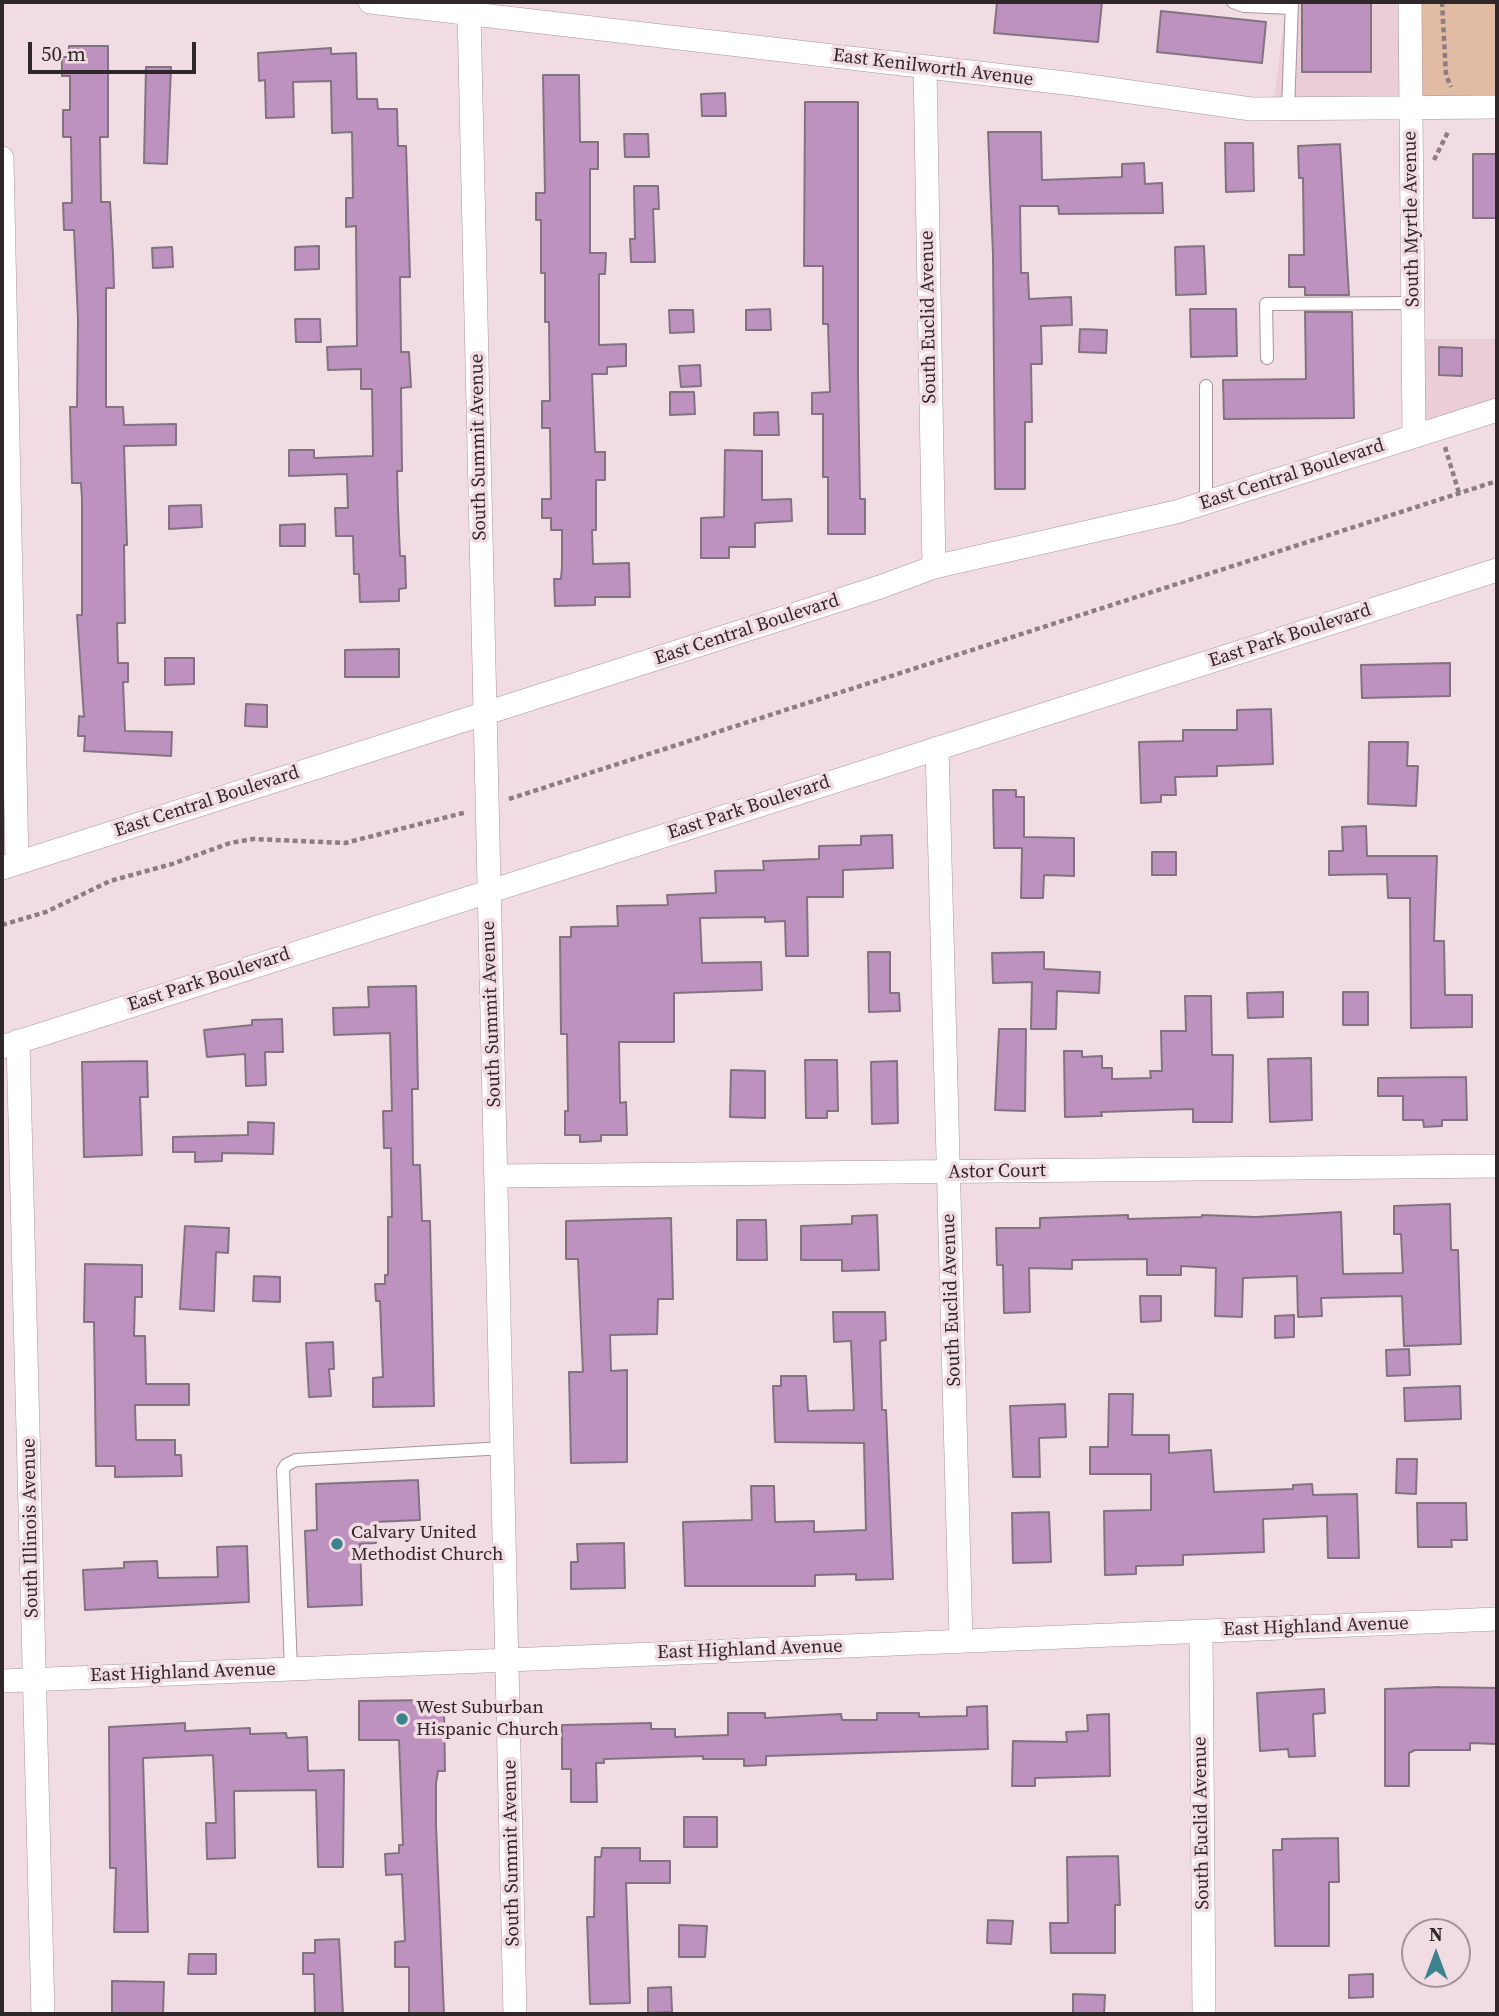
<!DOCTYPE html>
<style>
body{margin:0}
#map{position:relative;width:1499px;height:2016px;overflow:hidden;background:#f2dce4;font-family:"Source Serif 4",serif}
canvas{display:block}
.frame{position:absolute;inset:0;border:4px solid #2f272a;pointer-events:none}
.north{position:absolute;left:1401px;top:1918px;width:70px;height:70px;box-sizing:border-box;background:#f2dce4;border:2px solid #a4949a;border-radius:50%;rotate:0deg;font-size:19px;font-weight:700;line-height:28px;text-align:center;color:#2f272a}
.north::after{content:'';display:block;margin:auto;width:24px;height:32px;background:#3d828f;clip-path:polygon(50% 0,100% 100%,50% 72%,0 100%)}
.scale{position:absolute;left:28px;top:42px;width:168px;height:32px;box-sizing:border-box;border:4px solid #2f272a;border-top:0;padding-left:9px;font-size:21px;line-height:24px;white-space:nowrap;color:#2f272a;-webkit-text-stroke:5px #f2dce4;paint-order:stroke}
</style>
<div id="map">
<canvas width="1499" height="2016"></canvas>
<div class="frame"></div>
<div class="north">N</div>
<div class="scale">50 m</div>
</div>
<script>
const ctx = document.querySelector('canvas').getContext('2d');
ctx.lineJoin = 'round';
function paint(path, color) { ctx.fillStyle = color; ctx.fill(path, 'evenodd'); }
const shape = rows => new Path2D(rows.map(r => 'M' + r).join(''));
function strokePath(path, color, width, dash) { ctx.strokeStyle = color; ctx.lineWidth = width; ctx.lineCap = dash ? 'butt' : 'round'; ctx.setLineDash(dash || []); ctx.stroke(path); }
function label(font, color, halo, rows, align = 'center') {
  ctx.font = font + ' "Source Serif 4",serif'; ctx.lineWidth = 7; ctx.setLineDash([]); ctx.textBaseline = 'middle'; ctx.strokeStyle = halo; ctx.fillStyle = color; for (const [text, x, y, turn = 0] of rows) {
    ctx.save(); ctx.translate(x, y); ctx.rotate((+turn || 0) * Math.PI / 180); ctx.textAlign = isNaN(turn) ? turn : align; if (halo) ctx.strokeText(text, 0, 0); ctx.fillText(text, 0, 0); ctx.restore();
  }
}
const built = shape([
 [1286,2,1402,2,1402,107,1273,110],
 [1418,339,1497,339,1497,403,1420,428]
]);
const green = shape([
 [1416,2,1497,2,1497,101,1418,102]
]);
const building = shape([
 [997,2,1102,2,1098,42,994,33,997,2],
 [1302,2,1371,2,1371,72,1302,72,1302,2],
 [1161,11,1266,22,1262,63,1157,52,1161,11],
 [69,46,108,46,108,137,100,137,101,202,110,202,113,255,114,288,106,288,106,407,123,407,124,425,176,424,176,445,124,446,127,545,124,545,125,623,117,623,118,663,128,663,128,682,123,682,125,731,172,732,171,756,84,751,85,736,78,736,79,716,84,717,77,615,82,615,82,498,81,483,72,483,70,407,77,407,78,320,74,230,64,230,63,203,72,203,71,137,63,137,63,110,70,110,70,76,62,76,62,57,69,57,69,46],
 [331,48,331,54,356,53,357,99,377,99,378,109,397,109,398,146,406,146,410,277,400,277,401,352,409,352,411,387,401,388,402,471,397,471,398,509,400,556,405,556,406,588,399,589,399,601,360,602,359,574,354,574,353,536,336,536,335,508,348,508,347,474,289,476,289,450,314,450,314,458,373,456,372,389,361,389,361,369,328,370,327,347,357,346,356,226,346,227,346,198,353,198,352,132,332,133,331,81,293,82,294,117,266,118,265,80,259,81,258,53,331,48],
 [146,67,171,67,167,164,144,163,146,67],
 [543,75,579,75,580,142,598,142,598,169,590,169,590,253,606,253,605,274,599,274,599,345,626,344,626,366,607,367,607,374,592,374,595,452,605,452,605,480,596,480,596,530,592,530,593,564,629,563,630,597,595,597,595,605,555,606,554,579,561,579,562,566,562,530,551,530,551,518,542,518,542,499,551,499,550,428,542,428,542,401,550,401,549,322,545,322,545,273,541,273,541,220,536,220,536,193,545,193,543,75],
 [725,93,726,116,702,116,701,94,725,93],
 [805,102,858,102,858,377,860,499,865,499,865,534,828,534,828,477,823,477,823,414,812,414,812,393,830,392,828,324,823,324,823,266,804,266,805,102],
 [988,132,1041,132,1042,180,1122,177,1122,164,1144,163,1145,184,1162,183,1163,213,1059,214,1058,206,1020,206,1021,273,1028,273,1029,299,1071,297,1072,325,1041,326,1042,364,1031,364,1032,422,1025,422,1025,489,995,489,993,255,988,132],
 [624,134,648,134,649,157,625,157,624,134],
 [1225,143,1253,143,1254,191,1226,192,1225,143],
 [1340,144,1349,295,1305,295,1305,287,1289,287,1289,255,1304,255,1303,178,1299,178,1298,146,1340,144],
 [1473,154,1497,154,1497,218,1473,218,1473,154],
 [634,186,658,186,659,209,653,209,655,262,631,262,630,239,635,239,634,186],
 [319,246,319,269,295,270,295,247,319,246],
 [1204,246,1206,294,1176,295,1175,247,1204,246],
 [172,247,173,267,153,268,152,248,172,247],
 [770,309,771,330,746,330,746,310,770,309],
 [1190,309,1236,309,1237,356,1191,357,1190,309],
 [669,310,693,310,694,332,670,333,669,310],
 [1305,312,1352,312,1354,418,1224,419,1223,380,1306,379,1305,312],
 [295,319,320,319,321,342,296,342,295,319],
 [1080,329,1107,330,1106,353,1079,352,1080,329],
 [1439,347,1462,348,1462,376,1439,375,1439,347],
 [700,365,701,386,681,387,679,366,700,365],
 [670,392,694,392,695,414,670,415,670,392],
 [778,412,779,435,754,435,754,413,778,412],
 [725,450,762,451,762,500,791,499,792,521,755,523,755,547,729,547,729,558,701,558,701,518,724,517,725,450],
 [201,505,202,527,169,529,169,506,201,505],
 [305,524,305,546,280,546,280,525,305,524],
 [399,649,399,677,345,677,345,650,399,649],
 [165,658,194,658,194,684,165,685,165,658],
 [1450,663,1450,696,1362,698,1361,665,1450,663],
 [246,704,267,705,267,727,245,726,246,704],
 [1271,709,1273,764,1217,766,1217,776,1175,777,1176,795,1161,795,1161,802,1141,803,1139,742,1183,741,1183,730,1237,730,1237,710,1271,709],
 [1369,742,1408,742,1407,766,1418,766,1416,806,1368,804,1369,742],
 [993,790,1016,790,1016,797,1024,797,1024,837,1074,838,1074,876,1044,875,1043,898,1021,898,1022,848,994,848,993,790],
 [1366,826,1367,856,1437,856,1434,941,1444,941,1445,995,1472,995,1472,1027,1411,1028,1410,898,1388,898,1387,874,1329,875,1329,851,1343,851,1342,827,1366,826],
 [892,835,893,868,843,870,843,897,807,897,808,956,786,956,785,921,765,922,765,917,700,918,702,963,761,962,762,990,674,993,674,1042,619,1042,620,1103,626,1102,627,1135,601,1135,601,1141,580,1142,580,1135,565,1135,565,1111,568,1111,567,1034,561,1034,560,937,571,937,571,927,618,926,617,906,668,905,667,895,716,893,715,871,764,870,763,861,819,859,819,846,861,845,861,836,892,835],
 [1152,852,1176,852,1176,875,1152,875,1152,852],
 [868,952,890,952,890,993,899,993,900,1011,869,1012,868,952],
 [1044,952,1044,969,1100,972,1099,993,1057,991,1056,1029,1031,1029,1032,982,993,983,992,953,1044,952],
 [416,986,418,1089,412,1089,413,1165,420,1165,422,1221,430,1221,434,1406,373,1407,373,1378,383,1377,380,1301,376,1301,375,1284,385,1284,385,1275,388,1275,388,1217,392,1217,391,1148,384,1148,383,1111,392,1111,390,1033,334,1035,333,1008,369,1007,368,987,416,986],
 [1283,992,1283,1017,1248,1018,1247,993,1283,992],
 [1343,992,1368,992,1368,1025,1343,1025,1343,992],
 [1185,996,1211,996,1212,1055,1233,1055,1232,1122,1193,1122,1193,1109,1101,1112,1102,1116,1065,1117,1064,1051,1082,1051,1082,1057,1102,1056,1102,1068,1112,1068,1112,1079,1151,1078,1150,1071,1162,1071,1161,1031,1186,1031,1185,996],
 [282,1019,283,1052,265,1052,266,1085,246,1086,245,1054,207,1057,204,1030,252,1025,252,1020,282,1019],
 [999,1029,1026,1029,1025,1111,995,1110,999,1029],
 [1311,1058,1312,1120,1270,1122,1268,1059,1311,1058],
 [805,1060,837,1060,838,1111,827,1111,827,1118,806,1118,805,1060],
 [147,1061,148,1097,140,1097,142,1155,84,1157,82,1062,147,1061],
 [897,1061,898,1123,872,1124,871,1062,897,1061],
 [731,1070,765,1071,765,1118,730,1117,731,1070],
 [1466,1077,1467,1120,1442,1120,1442,1126,1424,1127,1423,1120,1403,1120,1403,1096,1378,1096,1378,1078,1466,1077],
 [248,1122,274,1123,273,1154,222,1153,222,1161,195,1162,195,1152,173,1152,173,1137,248,1135,248,1122],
 [1450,1204,1451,1250,1458,1250,1461,1344,1404,1346,1402,1296,1321,1298,1322,1316,1298,1317,1297,1276,1243,1278,1242,1317,1215,1316,1216,1268,1181,1266,1181,1275,1147,1275,1147,1259,1072,1260,1072,1269,1029,1268,1030,1312,1004,1313,1003,1265,997,1265,996,1228,1040,1228,1040,1218,1128,1215,1128,1219,1202,1217,1202,1215,1256,1217,1341,1212,1343,1274,1403,1273,1401,1234,1394,1234,1394,1206,1450,1204],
 [877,1215,879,1270,842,1271,842,1260,801,1260,801,1226,852,1224,852,1216,877,1215],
 [671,1218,673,1299,658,1299,657,1334,610,1335,611,1371,627,1370,627,1462,571,1463,569,1372,583,1372,578,1259,566,1259,566,1221,671,1218],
 [737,1220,766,1220,767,1260,737,1260,737,1220],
 [185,1226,229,1228,228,1253,216,1252,214,1311,180,1309,185,1226],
 [85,1264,142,1265,142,1297,135,1297,134,1336,145,1336,146,1384,189,1384,189,1405,135,1405,136,1440,175,1440,175,1455,181,1455,182,1476,115,1477,115,1466,96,1466,94,1322,84,1322,85,1264],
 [254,1276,280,1277,280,1302,253,1301,254,1276],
 [1140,1296,1161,1296,1161,1321,1141,1322,1140,1296],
 [833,1312,885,1312,886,1340,880,1341,882,1410,886,1410,893,1579,856,1580,856,1574,815,1575,815,1586,685,1586,683,1522,752,1520,751,1486,774,1486,775,1522,814,1521,814,1532,866,1530,864,1443,775,1442,773,1386,781,1386,781,1376,806,1376,808,1411,854,1410,851,1341,834,1342,833,1312],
 [1294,1315,1294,1337,1275,1338,1275,1316,1294,1315],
 [333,1342,334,1369,329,1369,331,1396,309,1397,306,1343,333,1342],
 [1409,1349,1410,1375,1387,1376,1386,1350,1409,1349],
 [1460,1386,1461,1419,1405,1421,1404,1388,1460,1386],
 [1109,1394,1133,1394,1132,1435,1169,1435,1169,1453,1211,1450,1214,1492,1293,1489,1293,1485,1312,1484,1313,1495,1357,1494,1359,1558,1328,1558,1327,1516,1263,1519,1264,1552,1183,1555,1183,1565,1136,1566,1136,1574,1105,1575,1104,1511,1151,1510,1151,1474,1090,1474,1090,1447,1108,1447,1109,1394],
 [1065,1404,1066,1437,1039,1438,1040,1477,1013,1477,1010,1406,1065,1404],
 [1397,1459,1417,1459,1416,1494,1396,1493,1397,1459],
 [418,1480,420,1520,375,1522,376,1543,360,1544,362,1605,308,1607,305,1531,317,1530,316,1484,418,1480],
 [1417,1503,1466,1503,1467,1540,1451,1540,1452,1547,1418,1547,1417,1503],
 [1049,1512,1051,1562,1013,1563,1012,1513,1049,1512],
 [624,1543,625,1588,571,1589,571,1562,578,1562,577,1544,624,1543],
 [247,1546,249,1602,85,1610,83,1570,124,1568,124,1562,157,1561,158,1578,218,1577,217,1547,247,1546],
 [1440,1687,1497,1688,1497,1744,1470,1743,1470,1750,1415,1750,1409,1753,1409,1786,1385,1786,1385,1689,1440,1687],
 [1324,1689,1325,1713,1313,1714,1315,1756,1289,1757,1288,1749,1260,1751,1257,1693,1324,1689],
 [433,1700,433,1710,444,1710,445,1771,438,1771,436,1783,436,1826,444,2014,409,2014,409,1967,395,1967,395,1942,405,1941,402,1874,386,1875,385,1854,399,1853,399,1845,403,1845,399,1740,359,1740,359,1701,433,1700],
 [987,1706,988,1749,766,1756,766,1765,744,1766,744,1759,703,1759,703,1756,604,1759,604,1763,596,1763,597,1802,571,1802,571,1769,562,1769,562,1725,651,1723,651,1729,675,1729,675,1737,728,1735,728,1713,765,1713,765,1718,841,1714,842,1720,877,1720,877,1713,919,1713,919,1717,967,1716,967,1707,987,1706],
 [1109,1714,1110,1776,1035,1778,1035,1786,1012,1786,1013,1741,1067,1742,1066,1732,1088,1731,1087,1715,1109,1714],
 [185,1723,185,1731,250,1728,250,1734,286,1733,287,1738,307,1737,308,1771,344,1770,343,1867,318,1867,316,1790,234,1791,235,1858,207,1859,206,1823,216,1823,213,1755,143,1758,148,1932,114,1932,116,1868,110,1868,109,1727,185,1723],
 [684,1817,717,1817,717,1847,684,1847,684,1817],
 [1338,1838,1339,1882,1329,1882,1329,1946,1275,1946,1273,1850,1282,1850,1282,1839,1338,1838],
 [602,1848,640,1848,640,1861,670,1861,670,1883,626,1883,630,2003,590,2004,587,1917,594,1917,595,1857,601,1857,602,1848],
 [1118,1856,1120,1905,1115,1905,1115,1953,1051,1953,1050,1923,1068,1923,1067,1857,1118,1856],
 [988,1920,1013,1921,1011,1944,987,1943,988,1920],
 [679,1925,707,1926,705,1957,679,1957,679,1925],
 [339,1939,343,2014,315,2014,314,1974,303,1974,303,1953,315,1953,315,1940,339,1939],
 [189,1954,216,1954,216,1974,188,1974,189,1954],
 [1373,1974,1373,1997,1349,1998,1349,1975,1373,1974],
 [112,1981,164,1982,163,2014,112,2014,112,1981],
 [671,1987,672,2012,648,2013,648,1988,671,1987],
 [1073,1994,1105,1995,1104,2014,1073,2014,1073,1994]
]);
const path = shape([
 [1442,2,1446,75,1451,87],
 [1434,160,1449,130],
 [1445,447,1459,493],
 [509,799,1497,481],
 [2,925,46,912,110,881,172,864,230,843,253,839,345,843,467,812]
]);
const service = shape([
 [1233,2,1244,6,1292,8],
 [1288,109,1292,2],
 [1267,358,1266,304,1413,303],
 [1206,386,1206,503],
 [291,1669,283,1470,286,1465,296,1460,504,1448]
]);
const minor = shape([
 [370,2,1082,85,1251,109,1497,107],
 [1410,2,1414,436],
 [469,13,515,2014],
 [925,67,934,567],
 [2,158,17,863],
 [937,748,961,1641],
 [2,868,880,587,934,567,1176,512,1497,410],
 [18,1041,43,2014],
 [2,1047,1497,570],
 [496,1176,1497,1166],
 [1201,1632,1204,2014],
 [2,1681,1497,1619]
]);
const markers = [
 [337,1544,7,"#3d828f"],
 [402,1719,7,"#3d828f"]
];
const streetNames = [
 ["East Kenilworth Avenue",933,68,7],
 ["South Myrtle Avenue",1412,219,-91],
 ["South Euclid Avenue",929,317,-91],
 ["South Summit Avenue",479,447,-91],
 ["East Central Boulevard",1292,475,-18],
 ["East Central Boulevard",747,630,-18],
 ["East Park Boulevard",1290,636,-18],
 ["East Central Boulevard",207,802,-18],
 ["East Park Boulevard",749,808,-18],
 ["East Park Boulevard",209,980,-18],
 ["South Summit Avenue",492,1014,-92],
 ["Astor Court",997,1172,-1],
 ["South Euclid Avenue",952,1300,-92],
 ["South Illinois Avenue",31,1528,-91],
 ["East Highland Avenue",1316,1627,-2],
 ["East Highland Avenue",750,1650,-2],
 ["East Highland Avenue",183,1673,-2],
 ["South Euclid Avenue",1202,1823,-91],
 ["South Summit Avenue",512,1853,-91]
];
const poiNames = [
 ["Calvary United",351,1533],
 ["Methodist Church",351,1555],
 ["West Suburban",416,1708],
 ["Hispanic Church",416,1730]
];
paint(built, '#ebcdd7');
paint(green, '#e2bba4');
paint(building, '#be92be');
strokePath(building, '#817380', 2);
strokePath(service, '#a9949b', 14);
strokePath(minor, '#a9949b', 24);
strokePath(path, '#8c7d82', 4.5, [5, 3.5]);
strokePath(service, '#fff', 12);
strokePath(minor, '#fff', 23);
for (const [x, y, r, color] of markers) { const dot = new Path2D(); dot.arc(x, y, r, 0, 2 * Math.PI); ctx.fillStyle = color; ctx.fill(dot); strokePath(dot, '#f2dce4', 2.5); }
label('19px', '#2f272a', '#f2dce4', streetNames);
label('19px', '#2f272a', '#f2dce4', poiNames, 'left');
</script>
